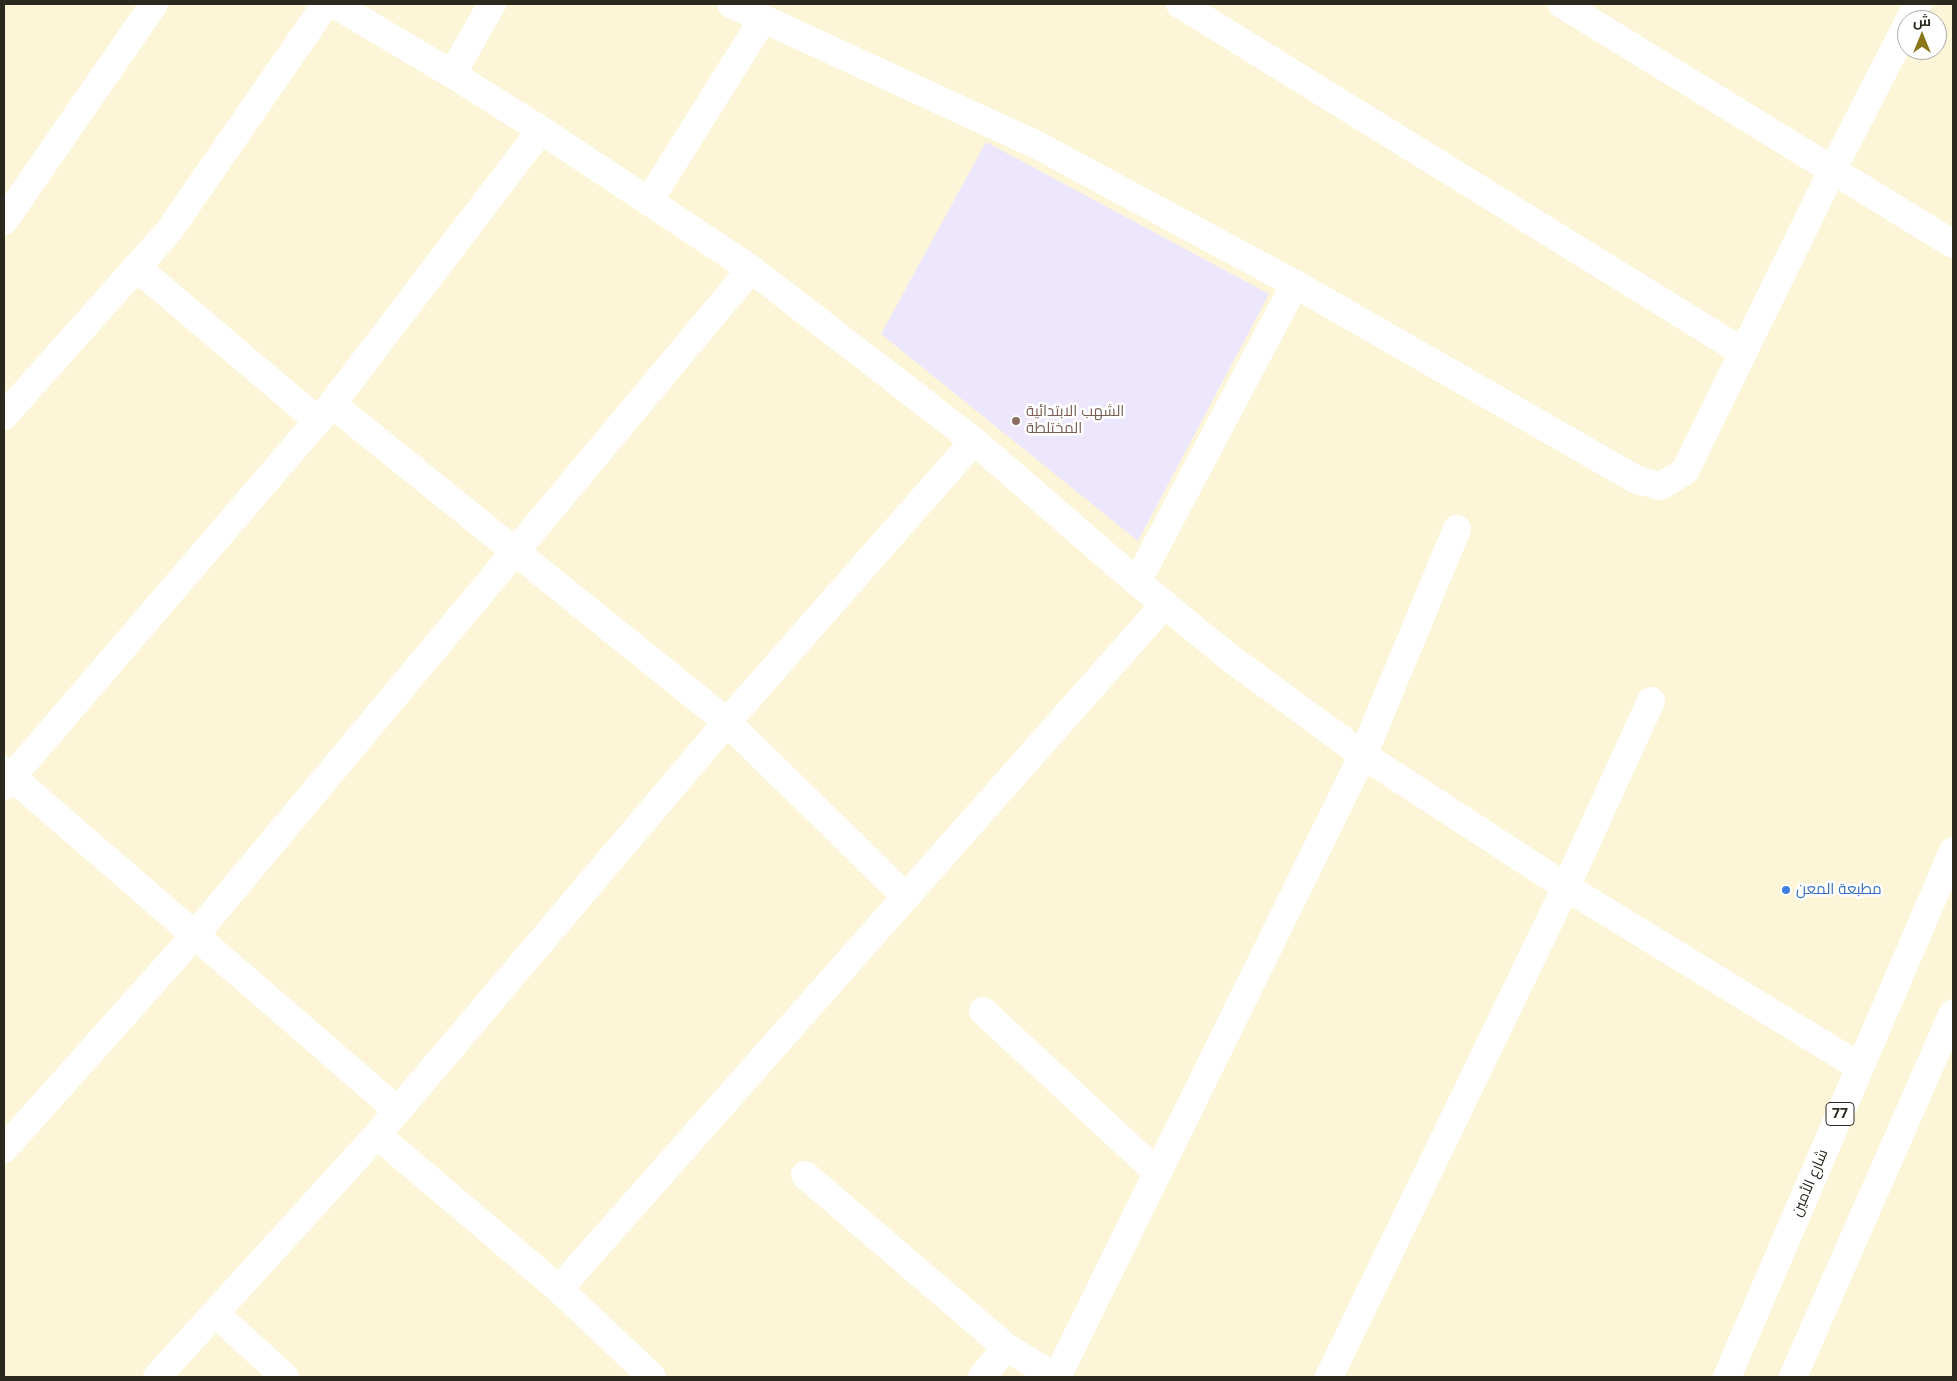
<!DOCTYPE html>
<meta charset="utf-8">
<style>
body{margin:0}
#map{position:relative;width:1957px;height:1381px;overflow:hidden;background:#fdf5d8;font-family:"Open Sans",Cairo,sans-serif}
canvas{display:block}
.frame{position:absolute;inset:0;border:5px solid #2b281e;pointer-events:none}
.north{position:absolute;left:1897px;top:10px;width:50px;height:50px;box-sizing:border-box;background:#fff;border:1px solid #aaa9a5;border-radius:50%;rotate:0deg;font-size:14px;font-weight:700;line-height:20px;text-align:center;color:#2b281e}
.north::after{content:'';display:block;margin:auto;width:18px;height:22px;background:#897619;clip-path:polygon(50% 0,100% 100%,50% 72%,0 100%)}
</style>
<div id="map">
<canvas width="1957" height="1381"></canvas>
<div class="frame"></div>
<div class="north">ش</div>
</div>
<script>
const ctx = document.querySelector('canvas').getContext('2d');
ctx.lineJoin = 'round';
function paint(path, color) { ctx.fillStyle = color; ctx.fill(path, 'evenodd'); }
const shape = rows => new Path2D(rows.map(r => 'M' + r).join(''));
function strokePath(path, color, width, dash) { ctx.strokeStyle = color; ctx.lineWidth = width; ctx.lineCap = dash ? 'butt' : 'round'; ctx.setLineDash(dash || []); ctx.stroke(path); }
function label(font, color, halo, rows, align = 'center') {
  ctx.font = font + ' "Open Sans",Cairo,sans-serif'; ctx.lineWidth = 5; ctx.setLineDash([]); ctx.textBaseline = 'middle'; ctx.strokeStyle = halo; ctx.fillStyle = color; for (const [text, x, y, turn = 0] of rows) {
    ctx.save(); ctx.translate(x, y); ctx.rotate((+turn || 0) * Math.PI / 180); ctx.textAlign = isNaN(turn) ? turn : align; if (halo) ctx.strokeText(text, 0, 0); ctx.fillText(text, 0, 0); ctx.restore();
  }
}
const education = shape([
 [986,142,1269,294,1138,541,881,334]
]);
const minor = shape([
 [334,4,452,74,541,130,751,269,974,441,1137,582,1230,658,1363,755,1566,887,1860,1067],
 [731,4,1037,145,1295,284,1637,480,1661,486,1685,471,1832,171,1907,25],
 [1180,4,1743,352],
 [1562,4,1953,244],
 [1909,20,1918,4],
 [452,74,492,4],
 [649,201,763,19],
 [4,221,154,4],
 [136,267,318,421],
 [332,404,727,722,906,897],
 [4,416,169,231,326,4],
 [1137,582,1295,284],
 [4,770,397,1110],
 [4,786,332,404,541,130],
 [983,1011,1158,1173],
 [377,1135,559,1289,652,1377],
 [4,1149,195,935,751,269],
 [805,1175,1006,1347,1055,1377],
 [559,1289,1164,605],
 [215,1313,285,1377],
 [157,1377,377,1135,727,722,974,441],
 [982,1377,1006,1347],
 [1057,1377,1363,755,1457,529],
 [1329,1377,1566,887,1651,701]
]);
const major = shape([
 [1727,1377,1953,851],
 [1793,1377,1953,1013]
]);
const markers = [
 [1016,421,5,"#8d6e63"],
 [1786,890,5,"#3f7fe0"]
];
const shields = [
 [1840,1114,28]
];
const shieldNames = [
 ["77",1840,1114]
];
const educationNames = [
 ["الشهب الابتدائية",1026,412],
 ["المختلطة",1026,429]
];
const shopNames = [
 ["مطبعة المعن",1796,890]
];
const streetNames = [
 ["شارع الأمين",1810,1183,-67]
];
paint(education, '#ece7fd');
strokePath(minor, '#fff', 28);
strokePath(major, '#fff', 28);
for (const [x, y, r, color] of markers) { const dot = new Path2D(); dot.arc(x, y, r, 0, 2 * Math.PI); ctx.fillStyle = color; ctx.fill(dot); strokePath(dot, '#fff', 2); }
for (const [x, y, w] of shields) { const box = new Path2D(); box.roundRect(x - w / 2, y - 11.5, w, 23, 4); ctx.fillStyle = '#fff'; ctx.fill(box); strokePath(box, '#2b281e', 1); }
label('bold 14px', '#2b281e', null, shieldNames);
label('15px', '#785e54', '#fff', educationNames, 'left');
label('15px', '#366cbe', '#fff', shopNames, 'left');
label('15px', '#2b281e', '#fff', streetNames);
</script>
